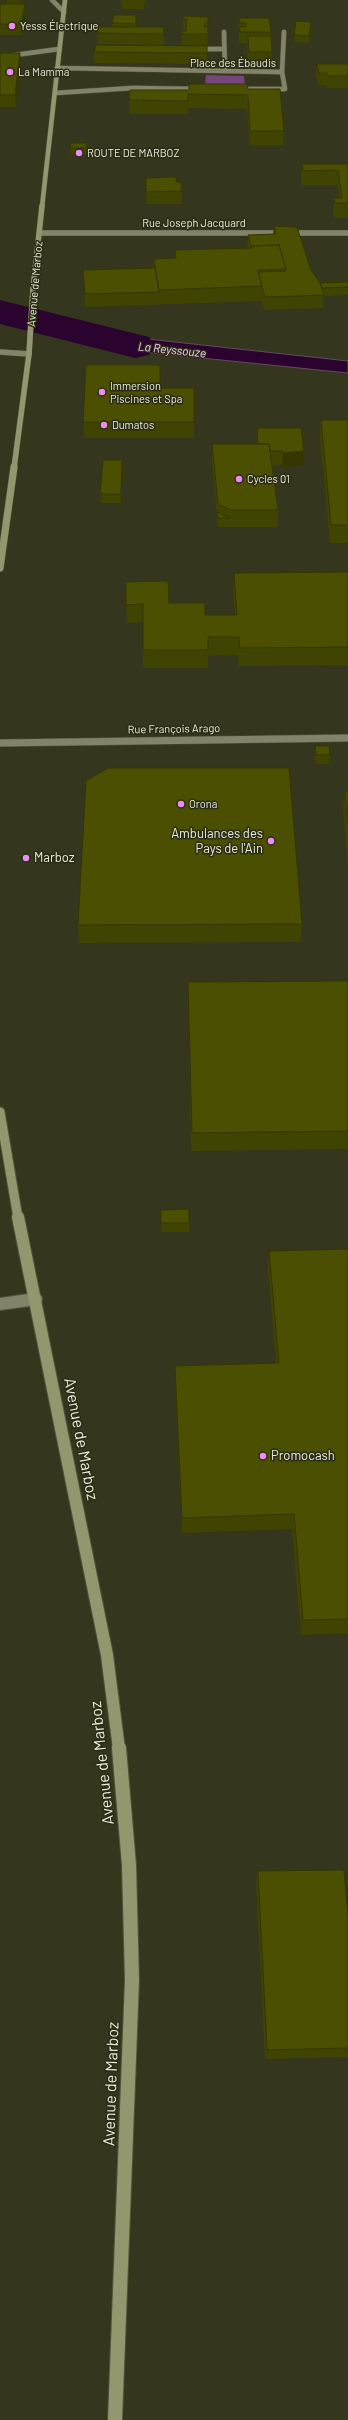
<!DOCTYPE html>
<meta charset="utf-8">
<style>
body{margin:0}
canvas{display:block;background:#34361d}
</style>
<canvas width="348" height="2420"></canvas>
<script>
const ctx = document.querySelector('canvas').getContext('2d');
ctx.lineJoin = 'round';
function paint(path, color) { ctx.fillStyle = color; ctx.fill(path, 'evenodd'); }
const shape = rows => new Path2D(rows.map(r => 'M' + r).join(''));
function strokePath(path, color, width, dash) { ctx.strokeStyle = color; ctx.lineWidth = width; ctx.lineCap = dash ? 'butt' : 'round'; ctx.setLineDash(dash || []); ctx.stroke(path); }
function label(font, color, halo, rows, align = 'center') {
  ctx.font = font + ' Barlow,sans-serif'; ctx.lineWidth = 3; ctx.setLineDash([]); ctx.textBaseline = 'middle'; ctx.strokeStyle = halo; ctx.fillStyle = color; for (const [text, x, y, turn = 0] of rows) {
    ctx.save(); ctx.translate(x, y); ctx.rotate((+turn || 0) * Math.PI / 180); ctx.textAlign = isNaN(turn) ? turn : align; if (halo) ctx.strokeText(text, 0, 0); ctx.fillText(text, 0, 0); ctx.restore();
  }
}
const green = shape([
 [206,75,244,76,245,85,205,85]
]);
const water = shape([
 [38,318,120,336,348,361,348,373,143,352,96,343,40,330,38,318]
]);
const river = shape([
 [0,300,149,337,155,346,149,355,135,358,0,324,0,300]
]);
const serviceFar1 = shape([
 [52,0,64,12]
]);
const service = shape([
 [0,1304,36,1299]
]);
const minorFar1 = shape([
 [224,32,225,71],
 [194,49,224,49],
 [0,57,59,49],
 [57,68,282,72,285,89,235,89],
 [282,72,284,32],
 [55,93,133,88,203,89]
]);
const minor = shape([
 [40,233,348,233],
 [0,352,29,354]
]);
const tertiary = shape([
 [0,743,348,738]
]);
const secondaryFar5 = shape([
 [42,207,65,0]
]);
const secondaryFar4 = shape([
 [14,468,29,354,33,289,42,206]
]);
const secondaryFar3 = shape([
 [0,568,14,467]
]);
const secondaryFar2 = shape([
 [0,1112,18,1218]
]);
const secondaryFar1 = shape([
 [18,1217,107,1655,119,1749]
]);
const secondary = shape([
 [115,2420,132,1980,129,1865,119,1748]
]);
const wall = shape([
 [6,0,22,0,22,4,25,4,26,15,22,35,0,35,0,4,6,4],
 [121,0,145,0,144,9,122,9],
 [136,15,136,27,164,27,164,45,97,44,97,33,112,27,112,23],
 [183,16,208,17,207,45,182,45,182,31,186,31,186,30,183,30],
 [239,18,271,32,272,52,272,64,248,64,247,43,239,43],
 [311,28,309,43,294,42,294,35],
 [207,46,207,64,94,63,94,52],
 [0,53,21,64,16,107,0,107],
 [317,64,348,65,348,88,327,88,326,85,318,85,316,75],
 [248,89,284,131,283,145,250,145,247,109,188,108,188,114,129,114,129,100,189,90],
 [87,143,87,155,71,155,70,148],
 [302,164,348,164,348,218,334,218,333,212,334,198,339,198,337,185,302,185,301,179],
 [146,178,176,182,182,191,182,204,146,204],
 [274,226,311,270,320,283,348,282,348,295,324,296,323,308,264,310,262,301,85,307,83,270,153,268,153,261,175,258,175,250,247,248,248,235,273,234],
 [160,388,194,388,194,438,84,438,83,422],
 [321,420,348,420,348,543,330,543,320,437],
 [257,428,303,465,282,467,282,465,272,465,278,510,278,527,218,527,212,461,212,444,257,444],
 [123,469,121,503,101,503,100,494],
 [348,572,348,665,239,666,238,655,208,656,208,668,143,668,143,622,127,623,126,605,169,603,205,615,235,615,233,591,234,573],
 [315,746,330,755,329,764,316,764,315,756],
 [345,792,348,792,348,865,343,810],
 [302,924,300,942,79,943,78,925],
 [348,981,348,1149,191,1151,188,1000,188,982],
 [161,1210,189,1223,189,1232,161,1232],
 [348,1249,348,1633,301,1635,292,1529,182,1533,175,1383,175,1366,276,1363,268,1269,269,1251],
 [258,1871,348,1915,348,2057,265,2059,256,1882]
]);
const shadedWall = shape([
 [25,4,26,15,22,35,21,24],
 [20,53,21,64,16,107,15,95],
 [304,451,303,465,282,467,283,453],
 [122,460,123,469,121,503,121,494]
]);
const building = shape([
 [6,0,21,0,21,2,6,2,6,0],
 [0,4,25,4,21,24,0,24,0,4],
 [114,15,136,15,136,24,112,23,114,15],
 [183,16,208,17,208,23,205,23,204,27,208,27,208,34,182,34,182,31,186,31,187,19,183,19,183,16],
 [239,18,269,18,271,32,240,32,239,27,246,27,246,23,239,23,239,18],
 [296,21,311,22,309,36,294,35,296,21],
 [98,27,164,27,164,34,97,33,98,27],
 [248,36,271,36,272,52,249,52,248,36],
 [96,45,207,46,207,53,94,52,96,45],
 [0,53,20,53,15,95,0,95,0,53],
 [317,64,348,64,348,76,327,76,327,73,319,73,317,64],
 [189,84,247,84,248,89,280,89,284,131,250,131,248,95,188,94,188,101,129,100,130,90,189,90,189,84],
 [71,143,87,143,86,148,70,148,71,143],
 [302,164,348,164,348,203,335,203,334,198,342,198,338,170,303,171,302,164],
 [176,177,176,182,181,182,182,191,146,192,146,178,176,177],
 [274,226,297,227,311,270,320,283,324,295,265,297,258,272,286,271,286,269,279,245,251,246,251,248,248,235,276,234,274,226],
 [279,245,286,269,258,270,262,286,159,290,154,259,176,258,175,250,252,248,251,246,279,245],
 [155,268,159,292,85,294,83,270,155,268],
 [348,282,348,287,322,288,320,283,348,282],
 [86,365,160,365,160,388,194,388,194,422,83,422,86,365],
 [321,420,348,420,348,525,331,525,321,420],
 [257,428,301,428,304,451,283,453,283,451,270,451,269,444,258,444,257,428],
 [212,444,269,444,278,510,231,510,218,504,212,444],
 [103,460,122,460,121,494,100,494,103,460],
 [217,512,230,518,218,518,217,512],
 [348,572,348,647,240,648,239,637,208,637,208,650,143,650,143,604,126,605,126,582,168,581,169,603,205,603,205,615,237,615,234,573,348,572],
 [315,746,329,746,330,755,316,755,315,746],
 [108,768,289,768,302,924,78,925,86,781,108,768],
 [345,792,348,792,348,825,345,792],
 [348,981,348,1131,192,1133,188,982,348,981],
 [189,1209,189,1223,161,1223,161,1210,189,1209],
 [348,1249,348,1619,303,1620,294,1514,182,1518,175,1366,279,1363,269,1251,348,1249],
 [344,1870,348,1915,348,2048,267,2050,258,1871,344,1870]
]);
const markers = [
 [12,26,4,"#ef8bf7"],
 [10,72,4,"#ef8bf7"],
 [79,153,4,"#ef8bf7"],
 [102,392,4,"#ef8bf7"],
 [104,425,4,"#ef8bf7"],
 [239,479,4,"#ef8bf7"],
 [181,804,4,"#ef8bf7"],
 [271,841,4,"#ef8bf7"],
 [26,858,4,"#ef8bf7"],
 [263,1456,4,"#ef8bf7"]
];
const farPoinames = [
 ["Yesss Électrique",20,26],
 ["La Mamma",18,72],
 ["ROUTE DE MARBOZ",87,153],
 ["Immersion",110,386],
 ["Piscines et Spa",110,399],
 ["Dumatos",112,425],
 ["Cycles 01",247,479],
 ["Orona",189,804]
];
const farStreetnames = [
 ["Place des Ébaudis",233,63],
 ["Rue Joseph Jacquard",194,223],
 ["Avenue de Marboz",35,284,-85],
 ["Rue François Arago",174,729,-1]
];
const farWaternames = [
 ["La Reyssouze",172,350,6]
];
const poiNames = [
 ["Ambulances des",263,834,"right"],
 ["Pays de l'Ain",263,849,"right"],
 ["Marboz",34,858],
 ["Promocash",271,1456]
];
const nearStreetnames = [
 ["Avenue de Marboz",81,1439,79],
 ["Avenue de Marboz",102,1763,-96],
 ["Avenue de Marboz",111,2084,-88]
];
paint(green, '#76457b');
paint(water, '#2b032f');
strokePath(water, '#644963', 1);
paint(river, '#2b032f');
strokePath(serviceFar1, '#52533d', 5.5);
strokePath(service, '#52533d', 14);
strokePath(minorFar1, '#52533d', 5.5);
strokePath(minor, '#52533d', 6);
strokePath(tertiary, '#52533d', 8);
strokePath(secondaryFar5, '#52533d', 5.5);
strokePath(secondaryFar4, '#52533d', 6);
strokePath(secondaryFar3, '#52533d', 8);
strokePath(secondaryFar2, '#52533d', 11);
strokePath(secondaryFar1, '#52533d', 14);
strokePath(secondary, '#52533d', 16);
strokePath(serviceFar1, '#818469', 4.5);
strokePath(service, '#818469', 12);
strokePath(minorFar1, '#818469', 4.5);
strokePath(minor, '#818469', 5.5);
strokePath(tertiary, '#818469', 7);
strokePath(secondaryFar5, '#92976d', 4.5);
strokePath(secondaryFar4, '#92976d', 5.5);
strokePath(secondaryFar3, '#92976d', 7);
strokePath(secondaryFar2, '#92976d', 9);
strokePath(secondaryFar1, '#92976d', 12);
strokePath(secondary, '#92976d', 14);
paint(wall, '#404402');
paint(shadedWall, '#343701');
paint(building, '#4b4f02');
strokePath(building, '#343701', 1);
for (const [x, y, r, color] of markers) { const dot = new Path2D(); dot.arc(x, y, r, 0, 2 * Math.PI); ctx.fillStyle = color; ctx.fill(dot); strokePath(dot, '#2a2c13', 1.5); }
label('11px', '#eaecdd', '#2a2c13', farPoinames, 'left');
label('11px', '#eaecdd', '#2a2c13', farStreetnames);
label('italic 12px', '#facbfe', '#2a2c13', farWaternames);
label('13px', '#eaecdd', '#2a2c13', poiNames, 'left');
label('16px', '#eaecdd', '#2a2c13', nearStreetnames);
</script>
